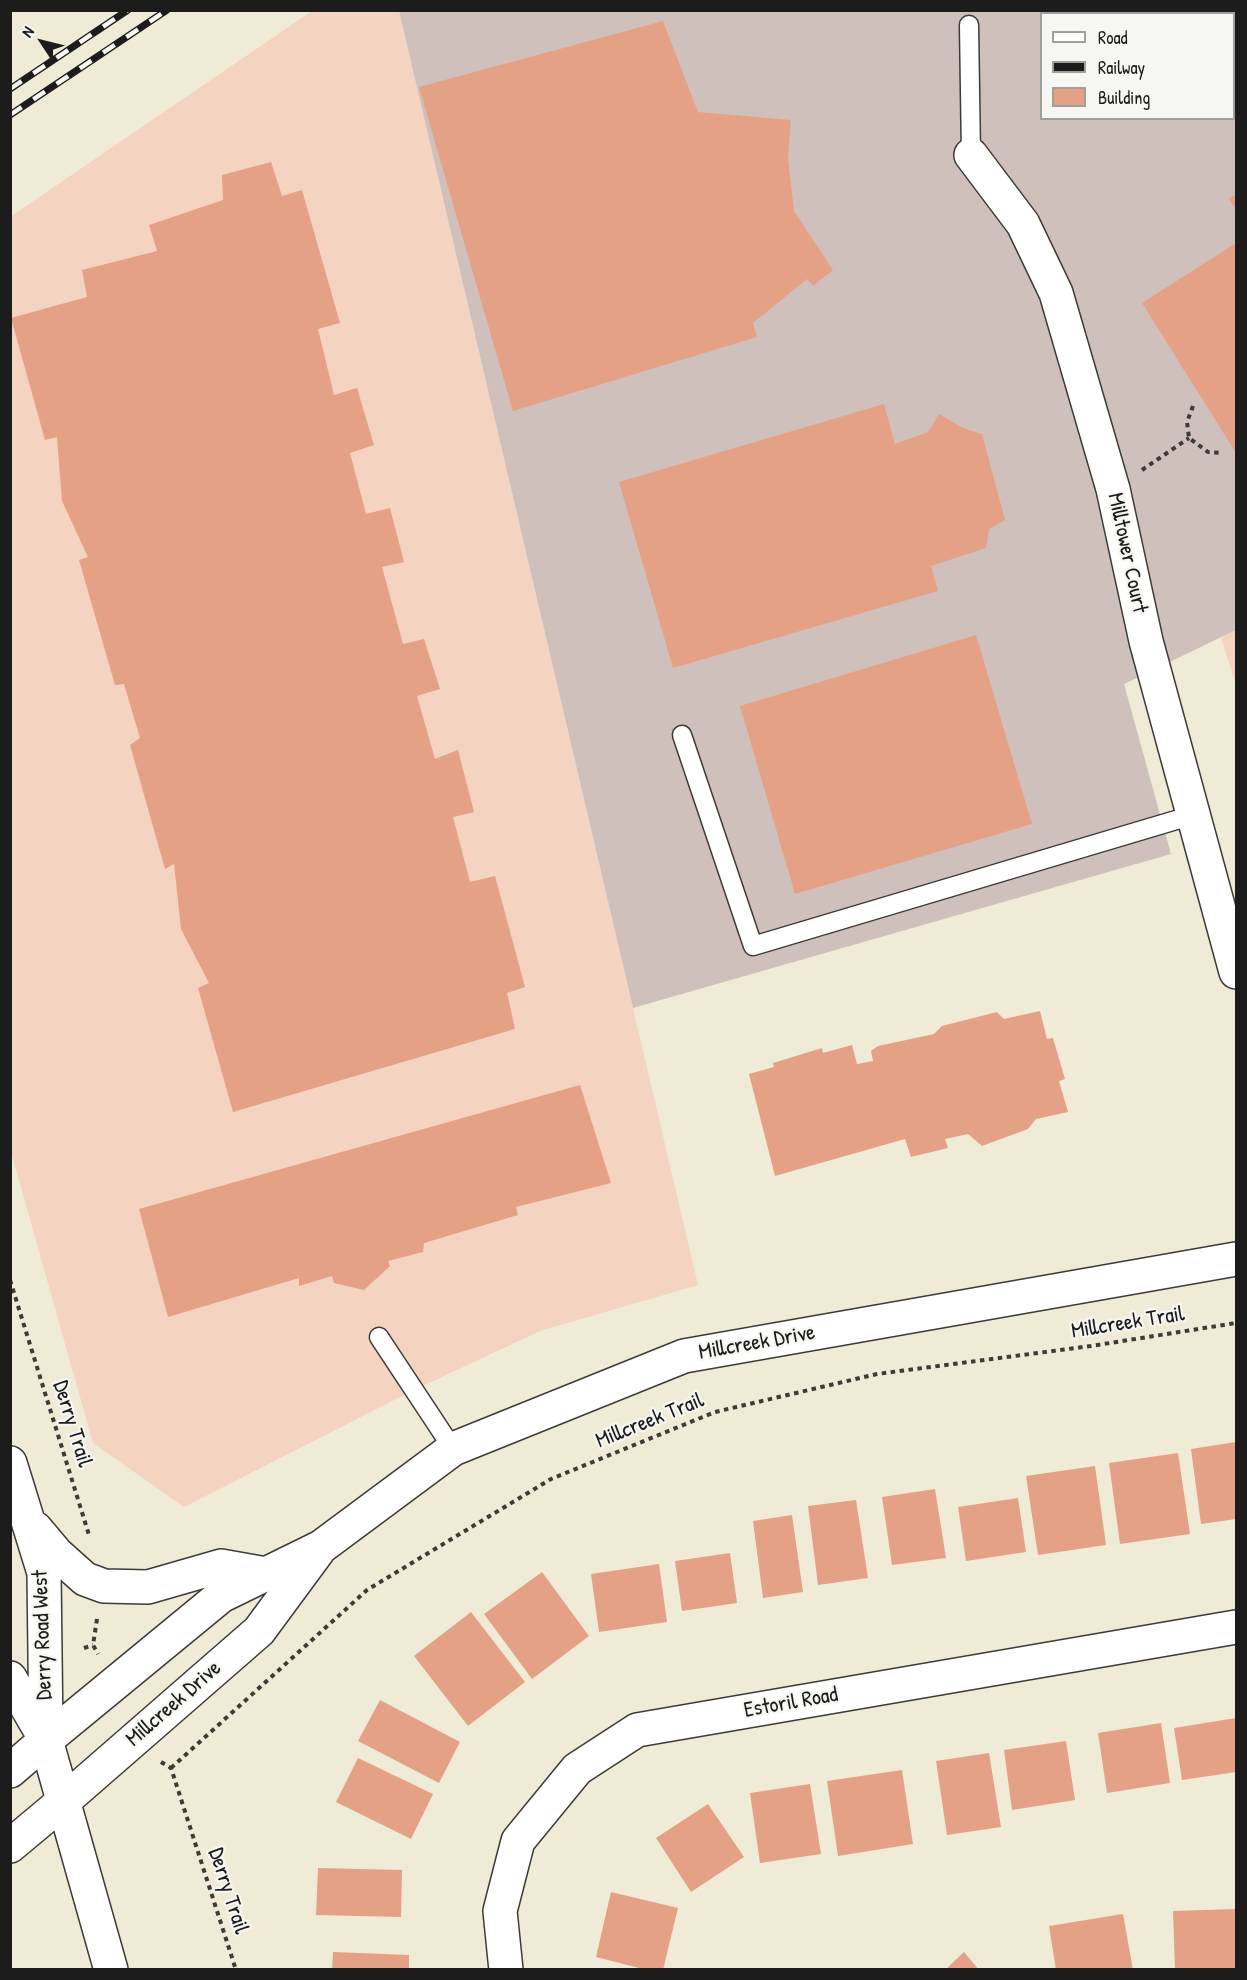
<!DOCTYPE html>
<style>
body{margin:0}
#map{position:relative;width:1247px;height:1980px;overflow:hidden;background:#efebd7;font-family:"Patrick Hand",sans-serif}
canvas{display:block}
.frame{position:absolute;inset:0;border:12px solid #1c1c1c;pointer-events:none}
.legend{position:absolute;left:1040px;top:12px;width:195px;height:108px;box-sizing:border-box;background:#f6f6f2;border:2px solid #9f9f9c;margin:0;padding:8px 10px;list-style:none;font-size:18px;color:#1c1c1c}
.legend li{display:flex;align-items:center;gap:12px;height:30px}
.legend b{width:30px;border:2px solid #9f9f9c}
.north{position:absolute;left:12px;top:12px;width:60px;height:60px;-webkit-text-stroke:4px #f6f6f2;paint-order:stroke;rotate:305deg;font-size:16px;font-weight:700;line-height:24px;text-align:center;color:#1c1c1c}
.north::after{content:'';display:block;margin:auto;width:21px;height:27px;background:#1c1c1c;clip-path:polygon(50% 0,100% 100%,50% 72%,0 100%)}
</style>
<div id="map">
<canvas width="1247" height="1980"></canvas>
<div class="frame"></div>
<ul class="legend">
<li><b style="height:8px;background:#fff"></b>Road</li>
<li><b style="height:8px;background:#1c1c1c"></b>Railway</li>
<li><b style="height:16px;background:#e5a186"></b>Building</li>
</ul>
<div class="north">N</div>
</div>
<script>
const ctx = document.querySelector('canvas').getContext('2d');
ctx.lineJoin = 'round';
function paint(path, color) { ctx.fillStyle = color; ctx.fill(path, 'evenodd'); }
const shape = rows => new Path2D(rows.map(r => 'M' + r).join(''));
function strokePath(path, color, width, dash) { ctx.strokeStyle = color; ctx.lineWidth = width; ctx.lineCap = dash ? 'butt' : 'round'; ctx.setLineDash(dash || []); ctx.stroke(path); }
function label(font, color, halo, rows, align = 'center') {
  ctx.font = font + ' "Patrick Hand",sans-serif'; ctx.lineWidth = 4.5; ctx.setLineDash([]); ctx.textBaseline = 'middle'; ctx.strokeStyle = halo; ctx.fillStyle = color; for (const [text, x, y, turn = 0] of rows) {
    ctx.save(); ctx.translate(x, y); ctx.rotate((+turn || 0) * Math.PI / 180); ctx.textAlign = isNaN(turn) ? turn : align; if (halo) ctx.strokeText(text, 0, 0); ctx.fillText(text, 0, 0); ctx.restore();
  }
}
const built = shape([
 [312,11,399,11,698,1285,540,1331,412,1391,184,1507,93,1443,11,1152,10,217],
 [1236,630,1236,684,1221,638]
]);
const industrial = shape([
 [399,11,1236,11,1236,630,1124,684,1171,854,633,1008],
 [1042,14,1234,14,1234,118,1042,118]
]);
const building = shape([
 [663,21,698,112,791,120,788,159,794,211,833,270,813,286,807,279,753,323,757,337,513,411,419,87],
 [271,162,282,196,302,190,340,323,318,329,334,395,357,388,374,445,350,453,366,514,390,508,404,562,382,567,403,644,424,639,440,689,417,696,435,759,458,750,474,812,453,817,470,882,495,876,525,987,507,993,515,1029,233,1112,198,988,209,983,181,929,174,864,165,869,130,745,140,738,124,684,115,685,79,560,88,557,62,501,57,437,45,440,11,318,87,297,82,270,157,251,149,225,223,200,222,175],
 [1236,194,1236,210,1229,199],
 [1236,243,1236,453,1142,303],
 [884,404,895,444,928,432,939,414,963,428,982,434,1005,520,989,529,986,548,931,566,938,591,673,668,619,482],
 [976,635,1032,824,795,894,740,706],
 [1040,1011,1047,1039,1053,1038,1065,1079,1059,1081,1068,1112,1036,1119,1028,1129,982,1146,968,1134,945,1139,948,1148,911,1157,905,1139,775,1176,749,1074,774,1067,773,1063,822,1048,823,1053,852,1045,857,1064,873,1061,871,1051,878,1046,934,1034,942,1026,997,1012,1004,1019],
 [580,1085,611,1183,516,1207,518,1215,424,1243,423,1252,388,1261,390,1266,364,1290,334,1283,332,1276,299,1286,299,1278,168,1317,139,1209],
 [1236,1442,1236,1519,1201,1524,1191,1449],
 [1178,1453,1190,1534,1120,1544,1109,1463],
 [1095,1466,1106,1545,1038,1555,1026,1476],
 [935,1489,946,1558,892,1565,882,1497],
 [1018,1498,1026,1552,966,1561,958,1507],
 [856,1500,868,1578,818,1585,808,1506],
 [792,1515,803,1592,763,1598,753,1521],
 [730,1553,737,1603,682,1611,675,1561],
 [659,1564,667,1622,599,1632,591,1574],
 [542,1572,589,1636,532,1679,484,1614],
 [471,1612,525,1682,468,1726,414,1656],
 [380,1700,460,1742,439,1783,358,1741],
 [1236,1718,1236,1772,1182,1780,1174,1728],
 [1161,1723,1170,1783,1107,1793,1098,1733],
 [1066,1741,1075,1800,1012,1810,1004,1750],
 [989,1753,1001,1827,947,1835,936,1761],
 [358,1758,433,1794,411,1839,336,1802],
 [902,1770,913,1844,838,1856,827,1781],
 [810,1784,821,1854,760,1863,750,1793],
 [708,1804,744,1857,691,1892,656,1838],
 [318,1868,402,1870,401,1917,316,1915],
 [611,1892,678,1908,663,1970,647,1970,596,1957],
 [1236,1909,1236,1970,1175,1970,1173,1911],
 [1123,1914,1133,1970,1056,1970,1049,1926],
 [333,1952,409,1955,409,1970,332,1970],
 [964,1952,979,1970,945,1970]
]);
const path = shape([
 [1193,406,1187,422,1189,438,1208,452,1222,453],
 [1142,470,1189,438],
 [10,1280,89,1535],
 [97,1619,93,1645,98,1654],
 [84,1648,93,1645],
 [161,1762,171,1768,236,1970],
 [171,1768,367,1590,551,1479,715,1412,877,1374,1091,1346,1236,1323]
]);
const lane = shape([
 [969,25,971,155],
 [682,735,753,946,1193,815],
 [379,1337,453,1449]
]);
const street = shape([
 [971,155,1023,224,1056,293,1113,489,1146,641,1236,972],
 [10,1771,46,1740],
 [10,1846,65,1800],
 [506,1970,500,1911,518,1841,577,1769,637,1730,1236,1627]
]);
const secondary = shape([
 [10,1463,44,1573,46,1735],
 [36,1529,57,1554,85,1579,104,1586,148,1587,221,1566,266,1574],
 [10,1678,46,1740,111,1970],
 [46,1740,221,1596,321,1547,453,1449,684,1356,1236,1259],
 [65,1800,259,1631,318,1551]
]);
const rail = shape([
 [10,89,128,10],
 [10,115,167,10]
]);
const streetNames = [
 ["Milltower Court",1127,553,78],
 ["Millcreek Trail",1128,1323,-9],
 ["Millcreek Drive",757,1343,-10],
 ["Millcreek Trail",650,1421,-22],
 ["Derry Trail",72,1424,73],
 ["Derry Road West",43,1635,-92],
 ["Estoril Road",791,1703,-10],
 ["Millcreek Drive",174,1704,-41],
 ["Derry Trail",228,1891,72]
];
paint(built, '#f4d3c0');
paint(industrial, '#d0c0bc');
paint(building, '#e5a186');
strokePath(lane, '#3c3b38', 21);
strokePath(street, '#3c3b38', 36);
strokePath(secondary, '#3c3b38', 36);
strokePath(path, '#3c3b38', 4, [4.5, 4.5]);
strokePath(lane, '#fff', 18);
strokePath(street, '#fff', 33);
strokePath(secondary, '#fff', 33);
strokePath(rail, '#1c1c1c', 7);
strokePath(rail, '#f6f6f2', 4.5, [14]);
label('22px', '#1c1c1c', '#f6f6f2', streetNames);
</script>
